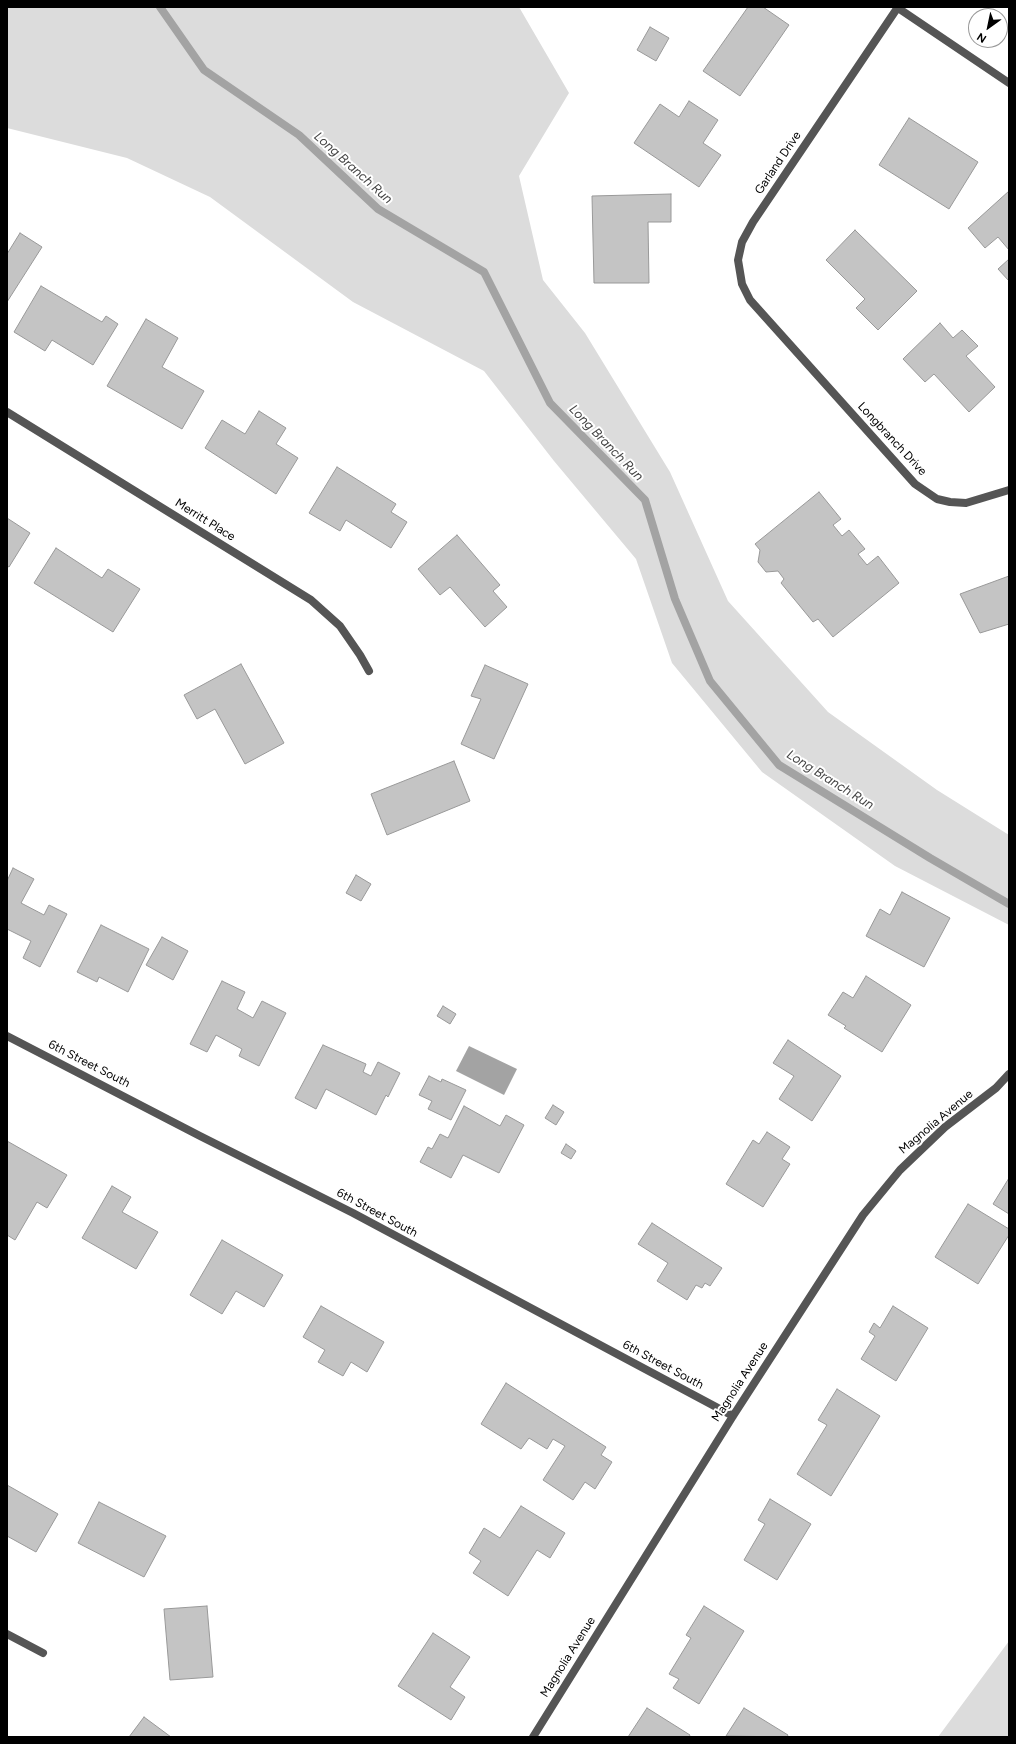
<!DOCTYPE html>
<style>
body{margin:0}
#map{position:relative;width:1016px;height:1744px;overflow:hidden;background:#fff;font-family:Figtree,sans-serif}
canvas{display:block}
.frame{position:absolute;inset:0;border:8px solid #000;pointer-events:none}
.north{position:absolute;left:968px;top:8px;width:40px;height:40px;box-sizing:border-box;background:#fff;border:1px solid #999;border-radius:50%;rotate:213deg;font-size:11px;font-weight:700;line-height:16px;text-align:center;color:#000}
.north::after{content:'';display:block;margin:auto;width:14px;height:18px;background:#000;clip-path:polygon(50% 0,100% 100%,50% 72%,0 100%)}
</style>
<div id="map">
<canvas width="1016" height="1744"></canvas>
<div class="frame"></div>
<div class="north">N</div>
</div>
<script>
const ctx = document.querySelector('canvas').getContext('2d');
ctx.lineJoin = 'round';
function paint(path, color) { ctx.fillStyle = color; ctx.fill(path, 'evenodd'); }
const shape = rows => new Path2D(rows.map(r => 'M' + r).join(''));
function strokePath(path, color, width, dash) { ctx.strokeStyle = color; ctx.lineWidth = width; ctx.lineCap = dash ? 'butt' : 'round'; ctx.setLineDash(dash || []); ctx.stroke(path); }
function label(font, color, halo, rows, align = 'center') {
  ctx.font = font + ' Figtree,sans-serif'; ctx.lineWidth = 4; ctx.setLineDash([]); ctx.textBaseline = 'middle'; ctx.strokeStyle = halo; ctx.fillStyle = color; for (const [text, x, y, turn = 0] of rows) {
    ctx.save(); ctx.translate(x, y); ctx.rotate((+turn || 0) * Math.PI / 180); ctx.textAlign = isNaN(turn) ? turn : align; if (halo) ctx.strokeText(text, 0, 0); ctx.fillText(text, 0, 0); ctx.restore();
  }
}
const green = shape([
 [7,7,519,7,569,93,519,176,543,280,585,333,670,472,728,601,828,712,937,790,1009,835,1009,925,895,866,762,772,672,663,636,559,554,461,484,371,353,302,210,197,127,158,7,128],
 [1009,1641,1009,1737,938,1737]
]);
const water = shape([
 [469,1046,517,1069,504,1095,456,1071]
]);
const stream = shape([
 [160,7,204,70,299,135,378,209,484,272,550,403,645,500,675,599,710,681,779,765,930,858,1009,904]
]);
const building = shape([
 [748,7,763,7,789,25,740,96,703,71,748,7],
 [650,27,669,38,656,61,637,50,650,27],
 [689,101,718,120,703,143,721,155,699,187,634,143,660,104,679,117,689,101],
 [909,118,978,162,949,209,879,165,909,118],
 [1009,191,1009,250,998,237,985,248,968,228,1009,191],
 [671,194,671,222,648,222,649,283,594,283,592,196,671,194],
 [855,230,917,291,878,330,856,308,865,299,826,260,855,230],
 [20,233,42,247,7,302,7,254,20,233],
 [1009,259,1009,281,998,269,1009,259],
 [41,286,102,322,106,316,118,324,93,365,52,340,45,351,14,332,41,286],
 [146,319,178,338,162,367,204,391,182,429,107,386,146,319],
 [940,323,953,338,962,330,978,346,966,356,995,387,969,412,934,374,925,382,903,359,940,323],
 [259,411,286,428,276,444,298,458,276,494,205,448,222,420,245,434,259,411],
 [337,467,396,504,391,512,407,522,391,548,346,520,340,531,309,513,337,467],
 [819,492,841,519,833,525,842,536,849,530,865,549,858,554,867,565,878,556,899,583,833,637,818,619,813,622,781,583,784,579,778,571,766,572,758,562,760,550,755,544,819,492],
 [7,518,30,533,9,567,7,566,7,518],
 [457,535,500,585,493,591,507,607,485,627,450,587,440,595,418,569,457,535],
 [56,548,102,578,108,569,140,589,113,632,34,583,56,548],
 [1009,576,1009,624,980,633,960,594,1009,576],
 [241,664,284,743,245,764,215,709,197,719,184,695,241,664],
 [485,665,528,684,494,759,461,744,481,699,471,696,485,665],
 [454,761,470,801,387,835,371,794,454,761],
 [13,868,34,879,21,903,44,915,49,905,67,914,40,967,23,958,31,941,7,929,7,881,13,868],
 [356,875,371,884,361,901,346,893,356,875],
 [902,892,950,918,924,967,866,936,880,909,890,915,902,892],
 [101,925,149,949,128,992,99,977,97,982,77,972,101,925],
 [162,937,188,951,173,980,146,965,162,937],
 [866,976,911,1005,882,1052,844,1028,846,1026,828,1015,843,992,853,998,866,976],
 [222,981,245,992,237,1009,253,1018,262,1001,286,1013,259,1066,239,1056,242,1049,216,1035,207,1052,190,1044,222,981],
 [443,1006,456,1014,450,1024,437,1016,443,1006],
 [788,1040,841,1076,812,1121,779,1099,794,1076,773,1063,788,1040],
 [323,1045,366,1064,363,1072,371,1076,378,1062,400,1073,388,1097,386,1095,376,1115,326,1089,316,1109,295,1098,323,1045],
 [429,1076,441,1082,442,1079,466,1090,451,1120,428,1109,432,1101,419,1095,429,1076],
 [553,1105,564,1112,556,1125,545,1118,553,1105],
 [464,1106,500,1126,506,1115,524,1125,499,1173,463,1155,451,1178,420,1162,428,1147,432,1149,440,1134,448,1138,464,1106],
 [767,1132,790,1147,782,1159,790,1164,763,1207,726,1184,753,1140,759,1144,767,1132],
 [7,1141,67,1175,47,1208,37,1202,15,1240,7,1235,7,1141],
 [566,1144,576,1151,571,1159,561,1153,566,1144],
 [1009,1178,1009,1214,993,1204,1009,1178],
 [112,1186,131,1197,122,1212,158,1232,136,1269,82,1238,112,1186],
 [968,1204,1009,1229,1009,1235,978,1284,935,1257,968,1204],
 [652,1223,722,1268,710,1286,705,1283,702,1288,696,1285,687,1300,657,1281,668,1263,638,1244,652,1223],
 [222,1240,283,1275,264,1307,236,1291,222,1314,190,1295,222,1240],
 [321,1306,384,1342,367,1372,351,1362,343,1376,318,1362,325,1350,303,1337,321,1306],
 [893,1306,928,1328,896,1381,861,1359,875,1336,869,1332,874,1323,880,1328,893,1306],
 [506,1383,606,1447,601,1455,612,1462,595,1489,585,1482,573,1500,543,1480,565,1446,553,1439,547,1449,529,1438,521,1449,481,1424,506,1383],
 [837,1389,880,1416,831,1496,797,1474,827,1425,818,1420,837,1389],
 [7,1485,58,1514,36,1552,7,1536,7,1485],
 [770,1499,811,1524,777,1580,744,1560,765,1524,758,1520,770,1499],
 [99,1502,166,1536,144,1577,78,1543,99,1502],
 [521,1506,565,1533,550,1558,537,1550,508,1596,473,1573,481,1561,469,1553,484,1528,500,1538,521,1506],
 [207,1606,213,1677,170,1680,164,1609,207,1606],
 [704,1606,744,1631,699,1704,673,1688,679,1679,669,1674,691,1638,686,1635,704,1606],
 [433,1633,470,1657,450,1687,465,1697,451,1720,398,1686,433,1633],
 [647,1708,690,1735,689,1737,628,1737,647,1708],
 [744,1708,788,1735,787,1737,726,1736,744,1708],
 [144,1717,171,1737,129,1737,144,1717]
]);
const street = shape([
 [898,7,753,222,742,242,738,260,742,284,750,300,915,484,937,499,950,502,966,503,1009,490],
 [898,8,1009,83],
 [7,412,311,600,340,626,360,655,369,671],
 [7,1036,200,1136,353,1213,733,1416],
 [7,1634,43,1653],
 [533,1737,733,1416,863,1215,900,1170,945,1127,996,1088,1009,1074]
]);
const streetNames = [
 ["Garland Drive",778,163,-56],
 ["Longbranch Drive",892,439,47],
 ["Merritt Place",205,520,32],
 ["6th Street South",89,1064,27],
 ["Magnolia Avenue",936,1122,-40],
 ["6th Street South",377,1213,28],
 ["6th Street South",663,1365,28],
 ["Magnolia Avenue",740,1382,-57],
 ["Magnolia Avenue",568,1657,-58]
];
const waterNames = [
 ["Long Branch Run",353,168,42],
 ["Long Branch Run",606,443,46],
 ["Long Branch Run",830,780,32]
];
paint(green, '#dcdcdc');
paint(water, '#a3a3a3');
strokePath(stream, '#a3a3a3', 8);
paint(building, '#c4c4c4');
strokePath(building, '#999', 1);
strokePath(street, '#555', 8);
label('12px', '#000', '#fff', streetNames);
label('italic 13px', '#444', '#fff', waterNames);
</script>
